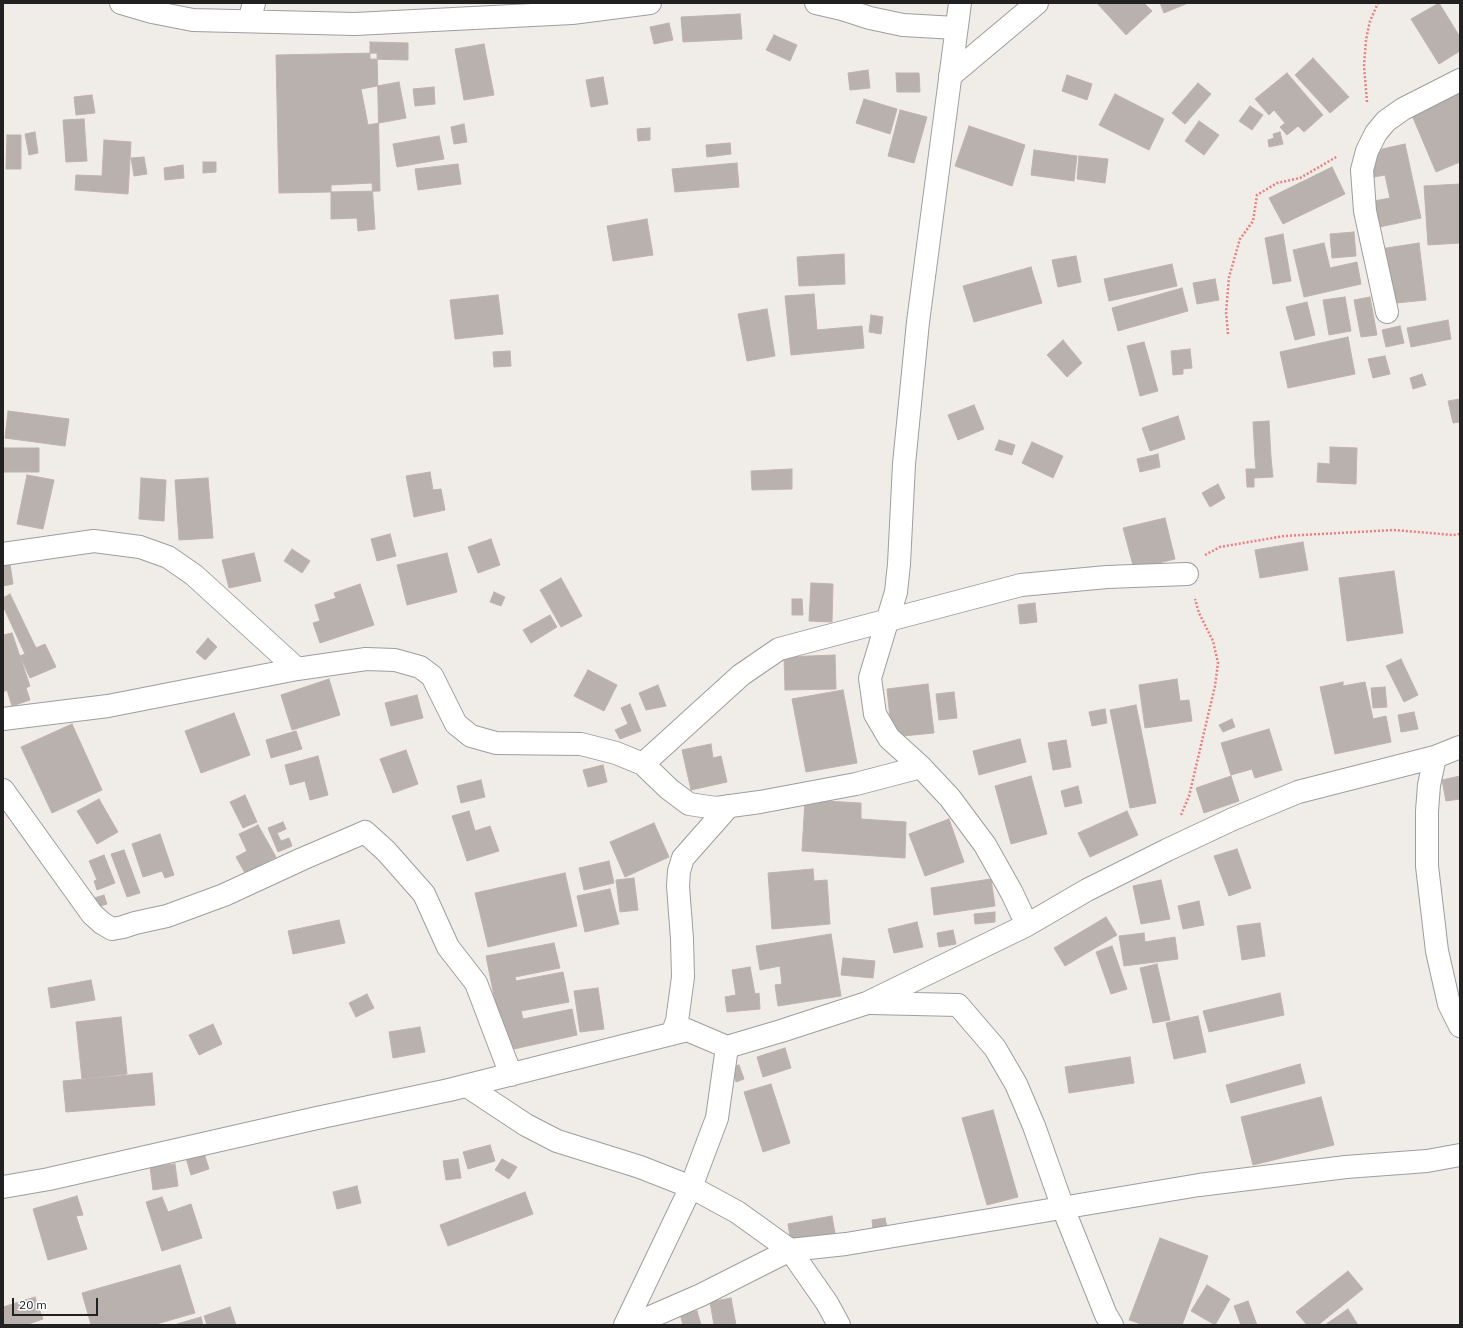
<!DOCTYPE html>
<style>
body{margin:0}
#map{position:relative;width:1463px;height:1328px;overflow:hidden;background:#f0ece8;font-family:"IBM Plex Sans",sans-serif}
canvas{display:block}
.frame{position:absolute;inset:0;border:4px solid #212121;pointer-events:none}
.scale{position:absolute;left:12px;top:1298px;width:86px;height:18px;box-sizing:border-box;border:2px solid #212121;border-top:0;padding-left:5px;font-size:12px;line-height:14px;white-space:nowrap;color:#212121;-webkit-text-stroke:3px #fff;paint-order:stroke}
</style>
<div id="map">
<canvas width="1463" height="1328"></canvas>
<div class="frame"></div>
<div class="scale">20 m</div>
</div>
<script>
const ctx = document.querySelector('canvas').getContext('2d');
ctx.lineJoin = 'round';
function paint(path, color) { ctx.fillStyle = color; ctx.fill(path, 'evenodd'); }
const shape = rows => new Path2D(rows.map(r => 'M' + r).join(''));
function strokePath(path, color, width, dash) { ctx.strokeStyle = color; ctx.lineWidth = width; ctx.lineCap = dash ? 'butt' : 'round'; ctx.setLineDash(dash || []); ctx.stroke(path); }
const building = shape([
 [1097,3,1144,3,1152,11,1126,35,1097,3],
 [1160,3,1188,3,1164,13,1160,3],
 [1439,3,1460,37,1460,51,1439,64,1411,19,1439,3],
 [740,14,742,39,683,42,681,17,740,14],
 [669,23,673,40,654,44,650,27,669,23],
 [774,35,797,45,790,61,766,50,774,35],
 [370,42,408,43,408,60,370,59,370,42],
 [484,44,494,95,464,100,455,49,484,44],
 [377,53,380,191,279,193,276,55,377,53],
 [1313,58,1349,97,1330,113,1295,75,1313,58],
 [868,70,870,88,850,90,848,73,868,70],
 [896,73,919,73,920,92,897,92,896,73],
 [1287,73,1323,115,1304,132,1298,126,1287,135,1280,127,1285,123,1274,110,1269,115,1255,99,1287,73],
 [1067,75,1092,84,1087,100,1062,91,1067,75],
 [603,77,608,104,591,107,586,80,603,77],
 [399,82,406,118,368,125,361,89,399,82],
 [1198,83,1211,94,1185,124,1172,113,1198,83],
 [434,87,435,104,415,106,413,89,434,87],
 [1460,92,1460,162,1436,172,1411,113,1460,92],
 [1115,94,1164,119,1149,150,1099,125,1115,94],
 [92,95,95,113,76,115,74,97,92,95],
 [864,99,897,109,890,134,856,123,864,99],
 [1250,106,1263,115,1252,130,1239,121,1250,106],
 [900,110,927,117,914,163,888,156,900,110],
 [84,119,87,161,66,162,63,120,84,119],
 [1199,121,1219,135,1204,155,1185,141,1199,121],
 [464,124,467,142,454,144,451,127,464,124],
 [969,126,1025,145,1012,186,955,166,969,126],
 [650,128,650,140,638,141,637,129,650,128],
 [35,132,38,153,29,155,25,134,35,132],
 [1280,132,1283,144,1269,147,1268,140,1274,138,1273,134,1280,132],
 [7,135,21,135,21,169,6,169,7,135],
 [439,136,444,159,397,167,393,144,439,136],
 [104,140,131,142,128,194,75,190,76,175,102,176,104,140],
 [730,143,731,154,707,157,706,145,730,143],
 [1405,144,1421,218,1380,227,1374,201,1390,198,1385,175,1374,177,1369,152,1405,144],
 [1034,150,1077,156,1074,181,1031,175,1034,150],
 [1079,156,1108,159,1105,183,1077,179,1079,156],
 [144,157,147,174,134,176,131,158,144,157],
 [203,162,216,162,216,172,203,173,203,162],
 [737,163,739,187,675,192,672,169,737,163],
 [458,164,461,184,418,190,415,169,458,164],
 [183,165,184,178,165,180,164,168,183,165],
 [1332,167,1345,194,1283,224,1269,198,1332,167],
 [372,183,375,229,358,231,357,218,331,219,331,185,372,183],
 [1460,184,1460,243,1428,245,1424,186,1460,184],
 [647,219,653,255,613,261,607,226,647,219],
 [1354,232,1356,256,1332,258,1330,234,1354,232],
 [1283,234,1291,281,1273,284,1265,238,1283,234],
 [1324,243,1330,268,1357,262,1361,284,1304,297,1293,250,1324,243],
 [1419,243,1426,300,1387,304,1380,249,1419,243],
 [844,254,845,284,799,286,797,257,844,254],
 [1076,256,1081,282,1058,287,1052,260,1076,256],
 [1172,264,1177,286,1109,301,1104,279,1172,264],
 [1031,267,1042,303,974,322,963,286,1031,267],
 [1215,279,1219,300,1197,304,1193,283,1215,279],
 [1182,288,1188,311,1118,331,1112,308,1182,288],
 [814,294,817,330,862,326,864,348,791,355,785,296,814,294],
 [498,295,503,334,455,339,450,300,498,295],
 [1345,297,1351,331,1329,335,1323,300,1345,297],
 [1370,297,1377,335,1361,337,1354,300,1370,297],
 [1307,302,1315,335,1295,340,1286,307,1307,302],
 [767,309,775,356,747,361,738,314,767,309],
 [871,315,883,317,881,334,869,332,871,315],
 [1448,320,1451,339,1411,347,1407,328,1448,320],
 [1400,326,1404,343,1386,347,1382,330,1400,326],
 [1348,337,1355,374,1288,388,1280,352,1348,337],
 [1063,340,1082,363,1067,377,1047,355,1063,340],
 [1144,342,1158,391,1140,396,1127,346,1144,342],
 [1190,349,1192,368,1183,369,1183,374,1173,375,1171,351,1190,349],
 [510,351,511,366,494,367,493,352,510,351],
 [1385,356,1390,374,1373,378,1368,359,1385,356],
 [1422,374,1426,385,1413,389,1410,378,1422,374],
 [1460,399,1460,422,1453,423,1448,401,1460,399],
 [974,405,984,429,958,440,948,415,974,405],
 [8,411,69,419,65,446,5,438,8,411],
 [1178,416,1185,439,1150,451,1142,428,1178,416],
 [1269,421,1271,458,1255,459,1253,422,1269,421],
 [999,440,1015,445,1012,455,995,450,999,440],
 [1032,442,1063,456,1053,478,1022,463,1032,442],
 [1330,447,1357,448,1356,484,1317,482,1318,463,1330,464,1330,447],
 [3,448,39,448,39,472,3,472,3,448],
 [1158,454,1160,467,1140,472,1137,459,1158,454],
 [1271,458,1273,477,1254,478,1254,487,1247,487,1246,469,1256,469,1255,459,1271,458],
 [792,469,792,489,752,490,751,471,792,469],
 [430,472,433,490,441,489,445,510,414,517,406,476,430,472],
 [27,475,54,480,43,529,17,524,27,475],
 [141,478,166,480,164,521,139,519,141,478],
 [208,478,213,538,179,540,175,480,208,478],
 [1218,484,1225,498,1210,507,1202,493,1218,484],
 [1165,518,1175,559,1134,569,1123,528,1165,518],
 [390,534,396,556,377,561,371,539,390,534],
 [491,539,500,565,478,573,468,547,491,539],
 [1303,542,1308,570,1260,578,1255,550,1303,542],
 [292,549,310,561,302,573,284,561,292,549],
 [254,553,261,581,229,588,222,560,254,553],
 [447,553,457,592,407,605,397,565,447,553],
 [10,564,13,584,3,586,3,566,10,564],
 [1394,571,1403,633,1347,641,1339,578,1394,571],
 [561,578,582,616,561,627,540,590,561,578],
 [811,583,833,584,832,622,809,621,811,583],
 [360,584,374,625,320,643,313,623,320,621,315,605,336,598,334,593,360,584],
 [494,592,505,597,501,606,490,602,494,592],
 [10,594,36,648,45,644,56,667,30,678,20,656,25,654,3,606,3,598,10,594],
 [792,599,802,599,803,615,792,615,792,599],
 [1035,603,1037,622,1020,624,1018,605,1035,603],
 [550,615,557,627,531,643,523,630,550,615],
 [12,633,30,686,26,688,30,700,12,706,7,690,3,692,3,635,12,633],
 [208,638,217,647,205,660,196,652,208,638],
 [835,655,836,689,785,690,784,657,835,655],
 [1401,659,1418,695,1404,702,1386,666,1401,659],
 [588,670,617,685,604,711,574,696,588,670],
 [329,679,340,715,292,730,281,695,329,679],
 [1177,679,1180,701,1189,700,1192,721,1145,728,1139,685,1177,679],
 [1343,682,1343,686,1365,682,1373,719,1386,716,1391,742,1335,754,1320,687,1343,682],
 [928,684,934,733,892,737,887,689,928,684],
 [658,685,666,706,646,710,639,693,658,685],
 [1385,687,1387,707,1373,708,1371,688,1385,687],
 [843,690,857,763,806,772,792,699,843,690],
 [954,692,957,718,939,720,936,694,954,692],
 [417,695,423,718,391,726,385,703,417,695],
 [630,704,641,731,620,739,615,730,628,724,621,708,630,704],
 [1136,705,1156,803,1130,808,1110,710,1136,705],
 [1105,709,1107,723,1092,726,1089,712,1105,709],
 [1414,712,1418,729,1401,732,1398,715,1414,712],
 [234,713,250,755,201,773,185,731,234,713],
 [1232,719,1235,727,1223,732,1219,725,1232,719],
 [72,724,102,790,52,813,21,747,72,724],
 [1269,729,1282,770,1255,778,1252,769,1231,775,1221,743,1269,729],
 [296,731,302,749,271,758,266,740,296,731],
 [1020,739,1026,762,979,775,973,751,1020,739],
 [1066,740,1071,767,1053,770,1048,743,1066,740],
 [711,744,713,758,721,756,727,782,691,790,682,750,711,744],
 [406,750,418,784,393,793,380,759,406,750],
 [318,756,328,795,310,800,305,781,290,785,285,765,318,756],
 [603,765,607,782,588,787,583,770,603,765],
 [1031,776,1047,834,1011,844,995,786,1031,776],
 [1231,776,1239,801,1204,813,1196,788,1231,776],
 [1460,776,1460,799,1446,801,1442,780,1460,776],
 [481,780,485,797,461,803,457,786,481,780],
 [1078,786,1082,803,1065,807,1061,791,1078,786],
 [245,795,257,822,243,828,230,802,245,795],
 [99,799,118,832,97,844,77,811,99,799],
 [805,800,861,803,861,819,906,822,905,858,802,851,805,800],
 [469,811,475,831,490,826,499,851,467,861,452,816,469,811],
 [1127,811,1138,835,1090,857,1078,833,1127,811],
 [949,819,964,862,925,876,909,834,949,819],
 [283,822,286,829,277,833,281,841,289,838,292,846,278,852,268,828,283,822],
 [654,823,669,857,625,877,610,842,654,823],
 [258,825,276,857,245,873,236,857,247,851,239,834,258,825],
 [160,834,174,875,165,878,162,871,143,877,132,844,160,834],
 [1237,849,1251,888,1229,896,1214,856,1237,849],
 [124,850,140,893,127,897,111,854,124,850],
 [104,855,115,883,97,890,94,881,97,880,89,861,104,855],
 [609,861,614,883,584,890,579,868,609,861],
 [813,869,814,881,827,880,830,924,772,929,768,873,813,869],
 [565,873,577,926,488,947,475,893,565,873],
 [634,878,638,910,620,912,616,880,634,878],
 [991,879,995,906,934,915,931,888,991,879],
 [1161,880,1170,919,1141,924,1133,886,1161,880],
 [610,889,619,924,585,932,577,896,610,889],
 [104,895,107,904,95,908,91,899,104,895],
 [1199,901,1204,925,1183,929,1178,906,1199,901],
 [995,912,995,922,975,924,974,914,995,912],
 [1106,917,1117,935,1065,966,1054,948,1106,917],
 [339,920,345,943,293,954,288,931,339,920],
 [917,922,923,947,894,953,888,929,917,922],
 [1260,923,1265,956,1242,960,1237,926,1260,923],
 [953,930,956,944,939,947,937,933,953,930],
 [1144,933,1145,942,1175,937,1178,959,1124,966,1119,936,1144,933],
 [831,934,841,996,778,1006,775,985,782,984,780,966,760,970,756,946,831,934],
 [554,943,560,968,515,977,516,981,563,972,569,1002,521,1011,523,1019,572,1009,577,1035,505,1051,486,956,554,943],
 [1112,946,1127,989,1111,994,1096,952,1112,946],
 [843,958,875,961,873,978,841,975,843,958],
 [1157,964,1170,1020,1153,1023,1140,968,1157,964],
 [750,967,755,994,759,993,760,1009,727,1012,725,997,736,995,732,970,750,967],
 [91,980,95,1000,51,1008,48,988,91,980],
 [598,988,604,1029,580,1032,574,991,598,988],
 [1280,993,1284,1015,1209,1032,1203,1011,1280,993],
 [367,994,374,1008,356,1017,349,1003,367,994],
 [1198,1016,1206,1052,1174,1059,1166,1023,1198,1016],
 [121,1017,127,1074,82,1079,76,1022,121,1017],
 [213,1024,222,1044,199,1055,189,1035,213,1024],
 [420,1027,425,1052,393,1058,389,1032,420,1027],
 [785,1048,791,1068,763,1077,757,1057,785,1048],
 [1130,1057,1134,1083,1069,1093,1065,1067,1130,1057],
 [1300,1064,1305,1083,1231,1103,1226,1085,1300,1064],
 [739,1065,744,1079,736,1082,732,1067,739,1065],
 [152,1073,155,1105,66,1112,63,1081,152,1073],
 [771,1084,790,1143,763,1152,744,1092,771,1084],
 [1321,1097,1334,1145,1253,1165,1241,1117,1321,1097],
 [993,1110,1018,1197,987,1205,962,1118,993,1110],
 [490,1145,495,1161,468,1169,463,1152,490,1145],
 [204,1153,209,1169,191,1175,186,1158,204,1153],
 [458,1159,461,1178,446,1180,443,1161,458,1159],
 [502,1159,517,1167,509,1179,495,1170,502,1159],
 [175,1164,178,1186,153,1190,150,1167,175,1164],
 [357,1186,361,1203,337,1209,333,1192,357,1186],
 [525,1192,533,1214,448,1246,440,1225,525,1192],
 [77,1196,83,1215,76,1216,87,1249,48,1260,33,1209,77,1196],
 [162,1197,168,1212,191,1204,202,1238,162,1251,146,1202,162,1197],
 [832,1216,835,1234,791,1243,788,1224,832,1216],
 [885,1218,887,1227,873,1229,872,1220,885,1218],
 [1160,1238,1208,1256,1182,1325,1144,1325,1129,1320,1160,1238],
 [180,1265,195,1313,153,1325,91,1325,82,1293,180,1265],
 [1348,1271,1363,1289,1318,1325,1307,1325,1296,1312,1348,1271],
 [1207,1285,1230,1299,1215,1325,1191,1311,1207,1285],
 [35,1297,43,1319,26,1325,3,1325,3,1307,35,1297],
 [731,1298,736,1325,714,1325,710,1302,731,1298],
 [1248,1301,1257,1325,1241,1325,1234,1306,1248,1301],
 [230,1307,236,1325,207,1325,204,1316,230,1307],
 [1348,1309,1358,1325,1325,1325,1348,1309],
 [697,1311,701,1325,683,1325,680,1314,697,1311],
 [201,1317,203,1325,177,1325,177,1324,201,1317]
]);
const path = shape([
 [1367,102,1364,66,1366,40,1370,21,1378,3],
 [1228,334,1226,312,1229,277,1240,239,1253,221,1257,195,1277,183,1300,178,1338,156],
 [1205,555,1220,547,1284,536,1394,530,1453,535,1460,534],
 [1181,815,1189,796,1215,686,1218,663,1213,641,1199,613,1195,599]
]);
const minor = shape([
 [121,3,152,12,193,20,355,24,572,13,650,3],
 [816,3,842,9,870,18,903,25,956,28],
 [960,3,918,322,904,464,899,564,896,592,870,678,875,714,889,738,921,767,950,798,985,845,1012,893,1027,925],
 [249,21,254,3],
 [950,76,1037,3],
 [1387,312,1365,211,1362,170,1367,151,1376,133,1386,121,1403,109,1460,80],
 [3,554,94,541,140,547,168,557,194,575,297,669],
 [3,719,108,706,297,669,366,659,395,660,420,667,432,676,456,724,471,736,496,743,581,744,616,753,643,764,669,789,689,804,716,808,760,802,856,784,921,767],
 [1435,757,1429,785,1427,811,1427,866,1437,951,1449,1004,1460,1026],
 [643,764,741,675,779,649,1021,585,1107,577,1187,574],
 [3,790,92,914,102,923,112,929,123,927,135,923,167,916,224,895,302,859,365,832,386,851,424,894,448,947,476,983,511,1075],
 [871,1003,958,1005,995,1048,1016,1084,1034,1126,1063,1208,1106,1315,1112,1325],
 [672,1034,677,1021,683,977,682,939,678,886,679,871,683,858,729,806],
 [467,1086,526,1125,557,1141,640,1167,691,1187,737,1212,790,1250,827,1303,839,1325],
 [3,1187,49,1179,317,1118,449,1090,687,1030,727,1047,781,1031,867,1003,1027,925,1087,890,1167,850,1233,819,1298,792,1435,757,1460,747],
 [625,1325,691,1187,717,1118,727,1047],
 [632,1325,701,1295,790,1250,846,1244,1199,1185,1346,1167,1427,1161,1460,1155]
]);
paint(building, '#b9b1ae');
strokePath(building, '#c0b2ac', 1);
strokePath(minor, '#9e9e9e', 24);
strokePath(path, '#eb7f82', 2.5, [2, 2]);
strokePath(minor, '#fff', 22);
</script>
